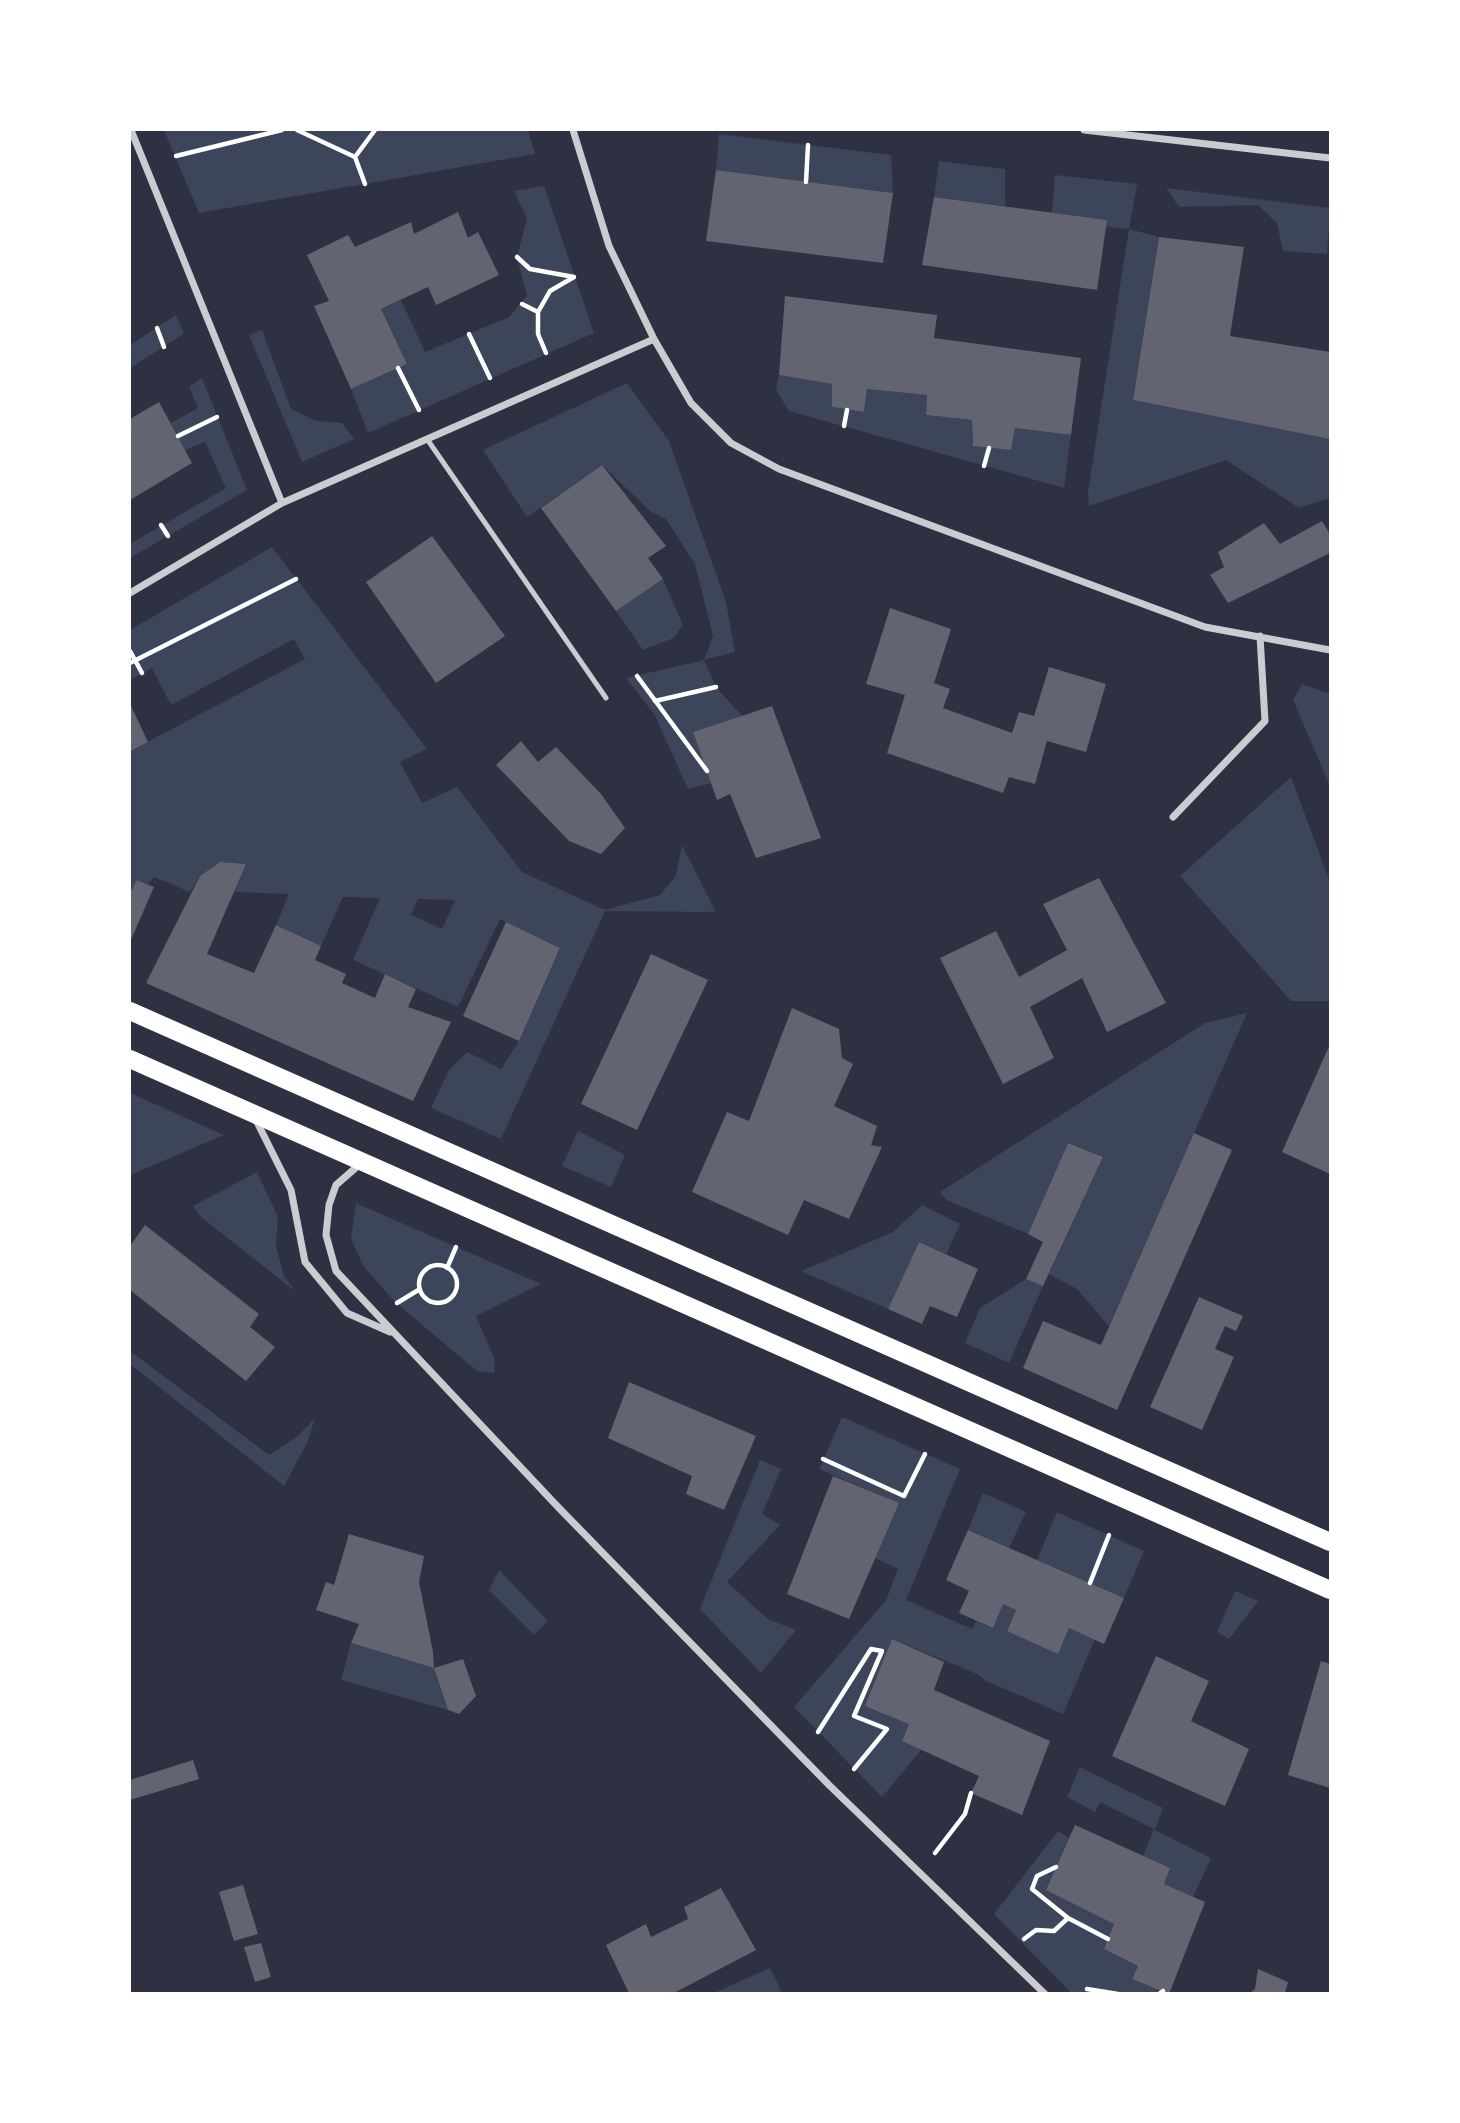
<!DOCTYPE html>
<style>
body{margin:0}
#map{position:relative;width:1460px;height:2123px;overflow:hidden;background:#2d3142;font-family:"Source Sans 3",sans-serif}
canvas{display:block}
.frame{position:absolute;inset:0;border:131px solid #fff;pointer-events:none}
</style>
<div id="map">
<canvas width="1460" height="2123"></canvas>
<div class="frame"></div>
</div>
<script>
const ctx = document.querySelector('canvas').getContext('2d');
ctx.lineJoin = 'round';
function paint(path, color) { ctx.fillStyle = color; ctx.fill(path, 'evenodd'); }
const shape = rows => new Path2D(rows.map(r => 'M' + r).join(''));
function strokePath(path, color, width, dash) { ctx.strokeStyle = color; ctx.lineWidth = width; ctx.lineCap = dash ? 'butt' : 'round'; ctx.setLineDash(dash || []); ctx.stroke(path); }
const green = shape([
 [164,130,528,130,535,154,199,213],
 [719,134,891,155,893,193,716,170],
 [939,161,1005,169,1005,206,934,197],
 [1055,175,1137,184,1129,229,1159,237,1133,400,1330,439,1330,498,1299,508,1226,460,1089,506,1088,491,1129,229,1106,227,1107,220,1052,213],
 [544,186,594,333,368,433,351,389,407,364,381,309,401,300,425,352,509,317,527,296,517,257,527,218,514,191],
 [1166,188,1330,208,1327,254,1283,251,1277,223,1258,205,1179,207],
 [176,315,184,334,130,368,130,345],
 [262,330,291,409,316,421,342,423,354,439,302,462,249,335],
 [779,375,832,384,832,407,864,412,867,389,927,395,926,415,972,420,973,446,1010,450,1015,428,1071,435,1064,488,789,411,776,390],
 [202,378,247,490,130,558,130,544,226,488,205,442,185,450,171,423,198,408,189,387],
 [627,383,669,441,726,602,735,652,704,660,716,687,742,716,693,732,711,783,688,789,654,714,626,678,704,660,713,636,695,564,666,519,650,511,602,465,527,517,483,450],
 [272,547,427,749,400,762,422,803,457,787,522,872,605,910,660,895,676,876,682,845,716,912,605,911,501,1139,431,1108,449,1070,467,1052,501,1069,519,1041,560,948,500,919,458,1007,353,960,380,898,343,897,321,946,276,925,289,894,234,892,245,864,220,862,200,876,190,892,154,877,148,884,137,880,130,893,130,751,305,659,294,639,171,705,152,668,130,680,130,630],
 [418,899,455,900,442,929,411,915],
 [663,579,683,625,674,638,643,650,616,611],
 [1302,684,1330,694,1330,786,1293,700],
 [1291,777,1330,882,1330,1001,1291,1001,1180,876],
 [1247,1013,1109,1326,1077,1289,1049,1274,1103,1157,1068,1143,1028,1234,946,1200,940,1192,1205,1023],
 [130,1093,224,1135,130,1175],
 [578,1131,625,1155,611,1187,562,1166],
 [257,1172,278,1217,276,1246,284,1276,295,1291,202,1218,193,1206],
 [356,1203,541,1284,476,1316,495,1360,494,1373,477,1371,396,1303,364,1267,351,1239],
 [922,1205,960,1224,946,1255,919,1242,888,1309,801,1271,893,1232],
 [1026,1279,1043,1286,1009,1363,965,1343,980,1308],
 [130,1351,269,1455,297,1437,315,1418,308,1441,284,1486,130,1364],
 [842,1417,960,1469,906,1600,972,1629,976,1621,993,1628,1003,1604,1016,1610,1007,1630,1058,1653,1069,1628,1095,1639,1063,1714,986,1681,977,1674,892,1639,909,1724,902,1741,922,1749,882,1797,794,1707,886,1600,898,1569,875,1558,898,1503,819,1469],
 [760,1460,781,1469,762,1514,780,1525,727,1582,768,1619,796,1630,761,1673,700,1609],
 [983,1493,1026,1512,1009,1548,968,1530],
 [1057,1512,1144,1551,1124,1598,1037,1560],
 [499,1570,548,1621,534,1635,489,1590],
 [1235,1591,1258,1601,1229,1639,1217,1632],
 [351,1643,434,1668,448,1710,341,1680],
 [1080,1767,1163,1808,1155,1830,1211,1858,1193,1897,1164,1884,1170,1868,1143,1856,1154,1829,1100,1802,1095,1812,1067,1797],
 [1058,1831,1069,1838,1046,1890,1114,1924,1104,1949,1138,1966,1132,1979,1169,1993,1071,1993,994,1914],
 [770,1968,782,1993,714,1993]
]);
const building = shape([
 [716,170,893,193,883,263,706,241],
 [934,197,1107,220,1097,290,922,265],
 [458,212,468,238,478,232,499,275,436,305,428,287,381,309,407,364,351,389,314,306,329,301,307,255,348,235,355,247,411,222,414,234],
 [1159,237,1244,247,1230,336,1330,352,1330,439,1133,400],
 [785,296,937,315,934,338,1081,358,1071,435,1015,428,1011,450,973,446,972,420,926,415,927,395,867,389,864,412,832,407,832,384,779,375],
 [159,402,192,463,130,500,130,419],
 [602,465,666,546,648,558,663,579,616,611,541,508],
 [1322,521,1330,534,1330,553,1228,603,1210,575,1224,567,1218,552,1264,523,1280,544],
 [432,536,505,636,436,683,366,582],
 [890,608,951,629,934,683,950,689,943,708,1012,733,1019,712,1034,716,1049,667,1106,684,1086,752,1047,741,1035,784,1009,777,1003,793,887,753,905,695,866,684],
 [130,704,148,742,130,751],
 [772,706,821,838,756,858,730,794,717,800,693,732],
 [521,741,538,762,556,747,601,794,625,828,601,854,569,841,496,765],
 [220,862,246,864,207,954,254,973,276,925,321,946,315,960,346,974,342,983,375,998,385,974,416,989,408,1007,451,1022,413,1101,146,983,200,876],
 [1099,878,1166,1003,1107,1032,1082,978,1030,1007,1054,1058,1003,1084,940,958,996,931,1019,977,1067,950,1043,904],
 [137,880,154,887,130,942,130,893],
 [506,922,560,948,519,1041,463,1016],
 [651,954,708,980,637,1130,581,1104],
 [792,1008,839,1029,842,1058,853,1064,834,1106,877,1126,871,1145,882,1147,849,1219,804,1200,788,1235,692,1192,727,1112,749,1121],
 [1330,1044,1330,1174,1282,1152],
 [1194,1133,1232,1150,1117,1410,1023,1368,1043,1321,1101,1345],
 [1068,1143,1103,1157,1043,1286,1026,1279,1043,1242,1028,1234],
 [145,1225,259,1314,250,1327,275,1347,246,1381,130,1290,130,1246],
 [919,1242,978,1269,957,1317,930,1306,922,1324,888,1309],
 [1199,1297,1243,1316,1236,1331,1225,1326,1215,1349,1234,1357,1202,1430,1150,1407],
 [629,1382,756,1436,724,1510,686,1494,692,1476,608,1438],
 [833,1476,899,1503,849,1619,787,1594],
 [968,1530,1124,1598,1104,1644,1069,1628,1058,1654,1007,1631,1016,1610,1003,1604,993,1628,959,1613,969,1591,946,1580],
 [349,1534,424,1556,419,1582,433,1652,434,1668,463,1659,476,1696,459,1714,448,1710,434,1668,351,1643,359,1624,316,1610,326,1582,334,1585],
 [892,1639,944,1662,934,1690,1050,1741,1022,1815,971,1793,979,1776,902,1741,909,1724,865,1706],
 [1156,1656,1209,1681,1191,1721,1249,1749,1225,1806,1112,1756],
 [1321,1661,1330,1664,1330,1788,1288,1775],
 [193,1760,199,1779,130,1800,130,1780],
 [1075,1825,1170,1868,1164,1884,1205,1902,1169,1994,1132,1979,1138,1966,1104,1949,1114,1924,1046,1890],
 [243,1885,258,1934,234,1941,219,1892],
 [721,1888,756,1950,674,1993,629,1993,606,1945,646,1924,651,1937,688,1919,684,1907],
 [261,1943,271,1977,255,1982,244,1947],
 [1258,1969,1288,1982,1285,1993,1250,1993,1255,1989]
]);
const path = shape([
 [297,130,355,157,365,184],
 [176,156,282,130],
 [355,157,375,130],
 [806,182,808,145],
 [517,257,530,269,574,277,550,291,538,312,538,334,546,353],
 [522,304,538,312],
 [157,328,164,347],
 [469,334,490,378],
 [398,368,419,410],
 [844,426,847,410],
 [178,436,217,417],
 [984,466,989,448],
 [161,525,168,536],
 [130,651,142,673],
 [130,663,296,579],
 [637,676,707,771],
 [655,701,716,687],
 '419 1284a19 19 0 1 1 38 0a19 19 0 1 1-38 0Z',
 [447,1268,456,1247],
 [397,1303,420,1289],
 [823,1459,904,1496,925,1454],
 [1090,1583,1109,1535],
 [818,1732,871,1649,882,1651,854,1716,887,1729,854,1769],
 [935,1853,965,1814,971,1793],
 [1068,1918,1108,1939],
 [1024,1939,1036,1930,1054,1931,1068,1918,1032,1889,1037,1876,1056,1867],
 [1087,1989,1118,1994],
 [1159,1994,1163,1991]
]);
const service = shape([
 [427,439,606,698]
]);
const minor = shape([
 [131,130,282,503],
 [573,130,609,246,654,339,691,403,731,443,779,469,1205,627,1330,650],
 [1084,130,1330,158],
 [130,593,282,503,654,339],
 [1173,817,1265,721,1260,636],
 [256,1120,291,1190,305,1262,347,1313,390,1332],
 [360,1164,336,1185,329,1205,326,1235,336,1271,558,1507,829,1785,1045,1994]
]);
const primary = shape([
 [130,1011,1330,1542],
 [130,1059,1330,1590]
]);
paint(green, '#3c4559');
paint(building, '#626471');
strokePath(path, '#fff', 4.5);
strokePath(service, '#caccd0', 5);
strokePath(minor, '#caccd0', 7);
strokePath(primary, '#fff', 18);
</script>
